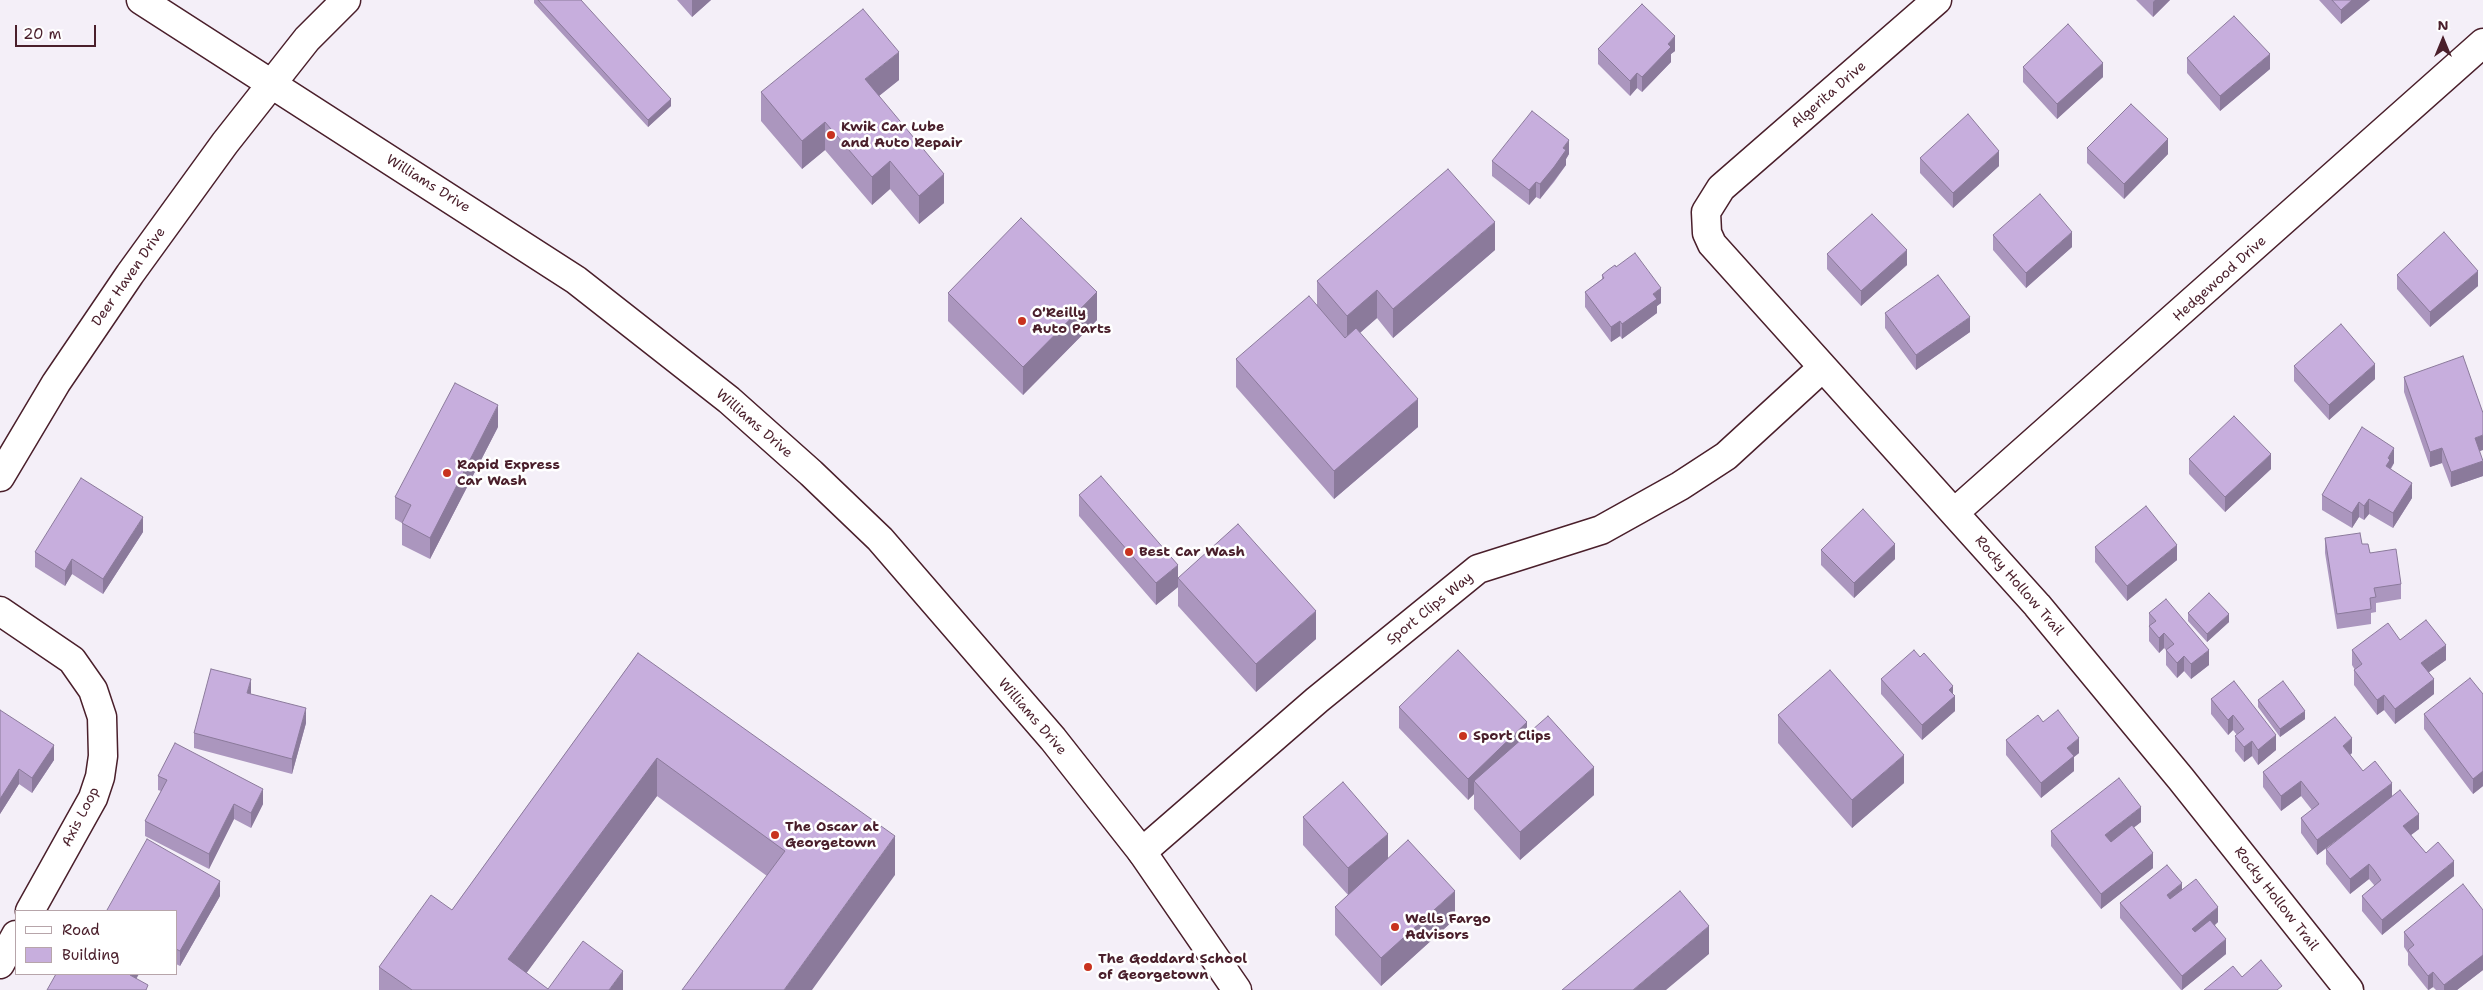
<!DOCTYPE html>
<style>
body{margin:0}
#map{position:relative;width:2483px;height:990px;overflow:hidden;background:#f4eff8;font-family:"Shantell Sans",sans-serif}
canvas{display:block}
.legend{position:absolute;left:15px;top:910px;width:162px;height:65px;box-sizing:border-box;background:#fff;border:1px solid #b7a5aa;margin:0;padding:6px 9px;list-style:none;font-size:15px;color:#4a1f2b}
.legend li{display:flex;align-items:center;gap:10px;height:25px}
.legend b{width:25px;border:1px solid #b7a5aa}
.north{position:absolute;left:2418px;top:15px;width:50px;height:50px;-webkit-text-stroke:4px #fff;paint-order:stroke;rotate:0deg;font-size:14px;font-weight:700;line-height:20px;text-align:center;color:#4a1f2b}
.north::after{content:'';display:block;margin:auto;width:18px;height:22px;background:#4a1f2b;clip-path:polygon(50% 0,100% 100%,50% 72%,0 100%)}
.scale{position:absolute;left:15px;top:25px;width:81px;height:22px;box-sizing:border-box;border:2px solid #4a1f2b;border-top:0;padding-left:6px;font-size:15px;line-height:18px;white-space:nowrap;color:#4a1f2b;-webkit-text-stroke:4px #fff;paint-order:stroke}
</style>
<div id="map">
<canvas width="2483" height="990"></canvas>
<ul class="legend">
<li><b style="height:6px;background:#fff"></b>Road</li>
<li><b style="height:14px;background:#c7aedd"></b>Building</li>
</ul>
<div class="north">N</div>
<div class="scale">20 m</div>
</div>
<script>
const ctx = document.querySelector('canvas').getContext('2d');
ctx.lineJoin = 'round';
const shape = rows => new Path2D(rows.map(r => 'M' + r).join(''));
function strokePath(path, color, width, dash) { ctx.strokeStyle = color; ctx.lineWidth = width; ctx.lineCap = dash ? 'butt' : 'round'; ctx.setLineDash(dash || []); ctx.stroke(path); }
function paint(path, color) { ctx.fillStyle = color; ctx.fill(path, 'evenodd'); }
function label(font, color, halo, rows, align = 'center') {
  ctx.font = font + ' "Shantell Sans",sans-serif'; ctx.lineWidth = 5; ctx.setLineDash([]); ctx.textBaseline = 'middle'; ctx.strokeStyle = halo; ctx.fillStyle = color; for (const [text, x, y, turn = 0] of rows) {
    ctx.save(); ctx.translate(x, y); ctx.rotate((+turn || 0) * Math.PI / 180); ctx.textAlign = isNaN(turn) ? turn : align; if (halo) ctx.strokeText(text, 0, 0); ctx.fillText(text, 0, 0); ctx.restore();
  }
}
const minor = shape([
 [1937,0,1721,188,1706,212,1707,233,1712,244,2037,605,2181,779,2349,990],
 [0,477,56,383,130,274,225,143,307,39,346,0],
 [1955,512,2483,43],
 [0,611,72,660,93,690,102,717,103,756,100,777,93,798,30,911],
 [1142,852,1317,700,1478,569,1601,530,1680,486,1726,456,1822,368],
 [0,964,16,935]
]);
const major = shape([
 [141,0,576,280,729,400,811,473,880,539,1053,739,1142,852,1237,990]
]);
const wall = shape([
 [534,0,581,0,671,106,648,127,534,3],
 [677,0,711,0,692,17],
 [2136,0,2170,0,2153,17],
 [2319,0,2370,0,2341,24],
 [1598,49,1675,51,1671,54,1671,62,1642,92,1637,88,1630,96,1598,64],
 [2187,58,2270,69,2220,111,2187,73],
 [2023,67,2103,77,2057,119,2023,82],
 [899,80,879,96,944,203,919,224,890,189,872,205,825,150,802,169,761,121,761,92],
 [2087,148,2168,154,2124,199,2087,163],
 [1569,154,1566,159,1566,165,1554,182,1540,199,1536,197,1529,205,1492,176,1492,161],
 [1920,158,1999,166,1953,208,1920,173],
 [1993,235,2072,247,2026,288,1993,250],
 [1495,250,1393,338,1377,318,1360,333,1418,427,1334,499,1236,387,1236,359,1317,305,1317,281],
 [1827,254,1907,265,1861,306,1827,269],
 [1616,267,1661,303,1657,306,1657,313,1622,339,1620,336,1611,342,1585,307,1585,292,1602,279,1602,275],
 [2397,275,2478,286,2430,327,2397,289],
 [948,293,1097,320,1023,395,948,321],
 [1885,313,1970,332,1916,370,1885,328],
 [2294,366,2375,379,2329,420,2294,381],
 [2404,377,2479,451,2483,476,2451,487,2442,463,2430,467,2404,392],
 [498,427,430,559,402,545,402,523,395,519,395,497],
 [2189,459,2271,469,2225,512,2189,474],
 [2394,463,2391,469,2412,498,2393,528,2369,514,2364,520,2359,517,2352,528,2322,510,2322,495],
 [1079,495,1178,578,1316,639,1256,692,1178,606,1178,587,1156,605,1079,516],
 [143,532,103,594,72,574,65,586,35,567,35,552],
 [2325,538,2362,544,2401,584,2401,599,2376,603,2376,612,2371,613,2371,624,2337,629,2325,553],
 [2095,547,2177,560,2127,601,2095,562],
 [1821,550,1895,559,1854,598,1821,565],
 [2149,613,2209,665,2191,679,2184,671,2177,678,2166,665,2166,650,2164,648,2159,653,2149,641],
 [2188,613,2229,622,2207,642,2188,621],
 [2400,640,2446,660,2429,672,2434,694,2395,724,2384,710,2377,715,2354,685,2354,670,2355,670,2352,665,2352,650],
 [638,653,895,875,767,876,657,796,526,973,548,989,623,990,379,990,379,967,452,910],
 [1920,657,1953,695,1955,711,1922,740,1881,694,1881,679],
 [2234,681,2276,750,2258,765,2252,756,2244,762,2235,751,2235,736,2237,735,2233,730,2228,735,2211,714,2211,699],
 [251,694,306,723,292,774,194,748,194,733],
 [2483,694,2483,786,2473,794,2424,729,2424,714],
 [2258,700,2305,719,2280,737,2258,707],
 [1399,707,1527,734,1594,795,1520,860,1474,809,1474,794,1468,800,1399,728],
 [0,710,54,760,32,793,19,784,0,814],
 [1778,715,1904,783,1852,828,1778,743],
 [2043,722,2079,753,2074,757,2074,771,2041,798,2006,755,2006,740],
 [2352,753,2350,755,2363,771,2392,796,2419,829,2411,835,2426,853,2454,876,2382,935,2362,911,2362,896,2374,886,2374,885,2369,879,2350,894,2326,864,2326,849,2354,827,2317,855,2301,833,2301,818,2312,810,2301,796,2281,811,2263,787,2263,772],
 [158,776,263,804,251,828,234,819,209,869,145,836,145,821,161,791,158,790],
 [1303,817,1388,858,1455,919,1381,986,1335,935,1335,907,1348,895,1303,845],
 [2141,822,2133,828,2153,868,2101,909,2051,846,2051,831],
 [2182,890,2218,922,2215,925,2226,954,2182,990,2181,990,2120,918,2120,903],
 [220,896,180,966,176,964,176,911,107,911,107,910],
 [2483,910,2483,970,2457,990,2436,990,2433,987,2429,990,2428,990,2408,965,2408,953,2404,947,2404,932]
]);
const shadedWall = shape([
 [692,0,711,0,692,17],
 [2155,0,2170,0,2153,17,2153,2],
 [2352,0,2370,0,2341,24,2341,10],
 [1675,36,1675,51,1671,54,1671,62,1642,92,1642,77,1668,44],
 [899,52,899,80,865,107,865,79],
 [2270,54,2270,69,2220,111,2220,96],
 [2103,63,2103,77,2057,119,2057,104],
 [1637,73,1637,88,1630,96,1630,81],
 [671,99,671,106,648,127,648,120],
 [825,122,825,150,802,169,802,141],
 [2168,139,2168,154,2124,199,2124,184],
 [1569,140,1569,154,1566,159,1566,165,1540,199,1540,184,1563,148],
 [1999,151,1999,166,1953,208,1953,193],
 [890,161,890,189,872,205,872,177],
 [944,174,944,203,919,224,919,196],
 [1536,182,1536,197,1529,205,1529,190],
 [1495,222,1495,250,1393,338,1393,309],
 [2072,232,2072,247,2026,288,2026,273],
 [1907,250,1907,265,1861,306,1861,291],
 [2478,271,2478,286,2430,327,2430,312],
 [1661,288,1661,303,1657,306,1657,313,1622,339,1622,324,1653,294],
 [1377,290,1377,318,1347,344,1347,316],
 [1097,292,1097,320,1023,395,1023,367],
 [1970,317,1970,332,1916,370,1916,355],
 [1620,321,1620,336,1611,342,1611,327],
 [2375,364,2375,379,2329,420,2329,405],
 [1418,399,1418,427,1334,499,1334,471],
 [498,405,498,427,430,559,430,538],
 [2483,435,2483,450,2475,453,2475,438],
 [2394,448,2394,463,2390,469,2386,466,2388,458],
 [2442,448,2442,463,2430,467,2430,452],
 [2271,454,2271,469,2225,512,2225,497],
 [2483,461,2483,476,2451,487,2451,472],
 [2412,483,2412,498,2393,528,2393,513],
 [2369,499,2369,514,2364,520,2364,506],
 [2359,502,2359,517,2352,528,2352,513],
 [143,517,143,532,103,594,103,579],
 [1895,544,1895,559,1854,598,1854,583],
 [2177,545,2177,560,2127,601,2127,586],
 [72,559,72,574,65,586,65,571],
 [1178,565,1178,587,1156,605,1156,583],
 [1316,611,1316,639,1256,692,1256,664],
 [2229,614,2229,622,2207,642,2207,634],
 [2164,633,2164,648,2159,653,2159,638],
 [2446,645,2446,660,2421,678,2421,663],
 [2209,650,2209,665,2191,679,2191,664],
 [2184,656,2184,671,2177,678,2177,663],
 [251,679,251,694,247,693],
 [2434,679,2434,694,2395,724,2395,709],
 [1953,686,1953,697,1955,696,1955,711,1922,740,1922,725,1949,690],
 [2384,695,2384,710,2377,715,2377,700],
 [306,708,306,723,292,774,292,759],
 [2305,711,2305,719,2280,737,2280,729],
 [2233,715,2233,730,2228,735,2228,720],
 [1527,722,1527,744,1474,781,1474,794,1468,800,1468,779],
 [2276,735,2276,750,2258,765,2258,750],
 [2079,738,2079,753,2074,757,2074,771,2041,798,2041,783,2067,748],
 [2352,738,2352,753,2343,761,2343,746],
 [2252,741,2252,756,2244,762,2244,747],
 [54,745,54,760,32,793,32,778],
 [1904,755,1904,783,1852,828,1852,800],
 [657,758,657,796,514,990,508,959],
 [1594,767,1594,795,1520,860,1520,832],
 [19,769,19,784,0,814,0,799],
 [2483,771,2483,786,2473,794,2473,779],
 [2301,781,2301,796,2281,811,2281,796],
 [2392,783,2392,798,2317,855,2317,840],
 [263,789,263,804,251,828,251,813],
 [234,804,234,819,209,869,209,854],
 [2141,807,2141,822,2105,850,2105,835],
 [2419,814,2419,829,2403,841,2403,826],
 [1388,834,1388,862,1348,896,1348,868],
 [895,836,895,875,812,990,784,990],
 [2153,853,2153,868,2101,909,2101,894],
 [2454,861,2454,876,2382,935,2382,920],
 [2369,864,2369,879,2350,894,2350,879],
 [220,881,220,896,180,966,180,951],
 [2182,883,2182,898,2167,910,2167,895],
 [1455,891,1455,919,1381,986,1381,958],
 [2218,907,2218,922,2192,944,2192,929],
 [1709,926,1709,954,1666,990,1633,990],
 [2226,939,2226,954,2182,990,2182,976],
 [2483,955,2483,970,2457,990,2444,990,2444,985],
 [623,971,623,990,609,990],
 [2433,972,2433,987,2428,990,2428,976],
 [131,974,139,974,130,990,130,975]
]);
const building = shape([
 [538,0,581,0,671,99,648,120,538,0],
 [2332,0,2352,0,2341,10,2332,0],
 [1642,4,1675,36,1668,44,1671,47,1642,77,1637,73,1630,81,1598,49,1642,4],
 [863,9,899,52,865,79,944,174,919,196,890,161,872,177,825,122,802,141,761,92,863,9],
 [2234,16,2270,54,2220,96,2187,58,2234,16],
 [2068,24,2103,63,2057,104,2023,67,2068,24],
 [2131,104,2168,139,2124,184,2087,148,2131,104],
 [1532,111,1569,140,1563,148,1566,150,1554,167,1540,184,1536,182,1529,190,1492,161,1532,111],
 [1968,114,1999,151,1953,193,1920,158,1968,114],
 [1448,169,1495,222,1393,309,1377,290,1347,316,1317,281,1448,169],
 [2040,194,2072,232,2026,273,1993,235,2040,194],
 [1872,214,1907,250,1861,291,1827,254,1872,214],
 [1021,218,1097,292,1023,367,948,293,1021,218],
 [2444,232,2478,271,2430,312,2397,275,2444,232],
 [1635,253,1661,288,1653,294,1657,299,1622,324,1620,321,1611,327,1585,292,1604,278,1602,275,1608,270,1615,265,1616,267,1635,253],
 [1938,275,1970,317,1916,355,1885,313,1938,275],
 [1309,296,1345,338,1356,328,1418,399,1334,471,1236,359,1309,296],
 [2341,324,2375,364,2329,405,2294,366,2341,324],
 [2463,356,2483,413,2483,435,2475,438,2483,461,2451,472,2442,448,2430,452,2404,377,2463,356],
 [455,383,498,405,430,538,402,523,411,505,395,497,455,383],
 [2234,416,2271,454,2225,497,2189,459,2234,416],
 [2362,427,2394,448,2388,458,2390,460,2386,466,2412,483,2393,513,2369,499,2364,506,2359,502,2352,513,2322,495,2362,427],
 [1101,476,1178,565,1156,583,1079,495,1101,476],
 [81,478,143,517,103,579,72,559,65,571,35,552,81,478],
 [2146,506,2177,545,2127,586,2095,547,2146,506],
 [1863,509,1895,544,1854,583,1821,550,1863,509],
 [1238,524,1316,611,1256,664,1178,578,1238,524],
 [2360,533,2362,544,2368,544,2370,553,2396,549,2401,584,2374,588,2376,597,2370,598,2371,609,2337,614,2325,538,2360,533],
 [2209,593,2229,614,2207,634,2188,613,2209,593],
 [2166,599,2209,650,2191,664,2184,656,2177,663,2166,650,2174,644,2164,633,2159,638,2149,626,2156,621,2149,613,2166,599],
 [2426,620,2446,645,2421,663,2434,679,2395,709,2384,695,2377,700,2354,670,2362,664,2352,650,2388,623,2400,640,2426,620],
 [1458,650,1527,722,1468,779,1399,707,1458,650],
 [1914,650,1920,657,1924,653,1939,670,1953,686,1949,690,1955,696,1922,725,1881,679,1914,650],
 [638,653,895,836,784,990,682,990,785,851,657,758,508,959,548,989,583,941,623,971,609,990,412,990,379,967,431,895,452,910,638,653],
 [211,669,251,679,247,693,306,708,292,759,194,733,211,669],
 [1830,670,1904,755,1852,800,1778,715,1830,670],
 [2470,678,2483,694,2483,771,2473,779,2424,714,2470,678],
 [2234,681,2276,735,2258,750,2252,741,2244,747,2235,736,2244,729,2233,715,2228,720,2211,699,2234,681],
 [2283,681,2305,711,2280,729,2258,700,2283,681],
 [0,710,54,745,32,778,19,769,0,799,0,710],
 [2058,710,2079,738,2067,748,2074,756,2041,783,2006,740,2038,715,2043,722,2058,710],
 [1548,716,1594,767,1520,832,1474,781,1548,716],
 [2335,717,2352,738,2343,746,2363,771,2375,761,2392,783,2317,840,2301,818,2319,804,2301,781,2281,796,2263,772,2335,717],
 [175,743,263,789,251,813,234,804,209,854,145,821,167,780,158,776,175,743],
 [2119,778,2141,807,2105,835,2111,842,2132,825,2153,853,2101,894,2051,831,2119,778],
 [1343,782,1388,834,1348,868,1303,817,1343,782],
 [2400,790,2419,814,2403,826,2426,853,2438,842,2454,861,2382,920,2362,896,2381,880,2374,870,2369,864,2350,879,2326,849,2400,790],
 [147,839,220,881,180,951,176,949,176,911,110,911,107,910,147,839],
 [1408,840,1455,891,1381,958,1335,907,1408,840],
 [2167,865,2182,883,2167,895,2170,899,2196,879,2218,907,2192,929,2195,932,2210,920,2226,939,2182,976,2120,903,2167,865],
 [2463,884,2483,910,2483,955,2444,985,2433,972,2428,976,2408,950,2414,945,2404,932,2463,884],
 [1680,891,1709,926,1633,990,1562,990,1680,891],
 [2261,960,2282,986,2277,990,2204,990,2233,966,2242,977,2261,960],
 [56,974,131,974,130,975,148,985,146,990,47,990,56,974]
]);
const markers = [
 [831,135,5,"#c8321e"],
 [1022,321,5,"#c8321e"],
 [447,473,5,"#c8321e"],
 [1129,552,5,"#c8321e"],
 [1463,736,5,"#c8321e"],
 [775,835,5,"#c8321e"],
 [1395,927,5,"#c8321e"],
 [1088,967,5,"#c8321e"]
];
const streetNames = [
 ["Algerita Drive",1829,95,-41],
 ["Williams Drive",428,184,32],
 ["Deer Haven Drive",129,277,-55],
 ["Hedgewood Drive",2220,279,-42],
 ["Williams Drive",754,424,41],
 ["Rocky Hollow Trail",2019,586,49],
 ["Sport Clips Way",1430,609,-39],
 ["Williams Drive",1032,717,49],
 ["Axis Loop",81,817,-63],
 ["Rocky Hollow Trail",2276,899,52]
];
const poiNames = [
 ["Kwik Car Lube",841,127],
 ["and Auto Repair",841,143],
 ["O'Reilly",1032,313],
 ["Auto Parts",1032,329],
 ["Rapid Express",457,465],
 ["Car Wash",457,481],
 ["Best Car Wash",1139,552],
 ["Sport Clips",1473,736],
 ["The Oscar at",785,827],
 ["Georgetown",785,843],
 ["Wells Fargo",1405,919],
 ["Advisors",1405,935],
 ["The Goddard School",1098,959],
 ["of Georgetown",1098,975]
];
strokePath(minor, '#4a1f2b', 31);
strokePath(major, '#4a1f2b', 31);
strokePath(minor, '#fff', 28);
strokePath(major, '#fff', 28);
paint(wall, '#ab96be');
paint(shadedWall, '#8b7a9b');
paint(building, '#c7aedd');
strokePath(building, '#8b7a9b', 1);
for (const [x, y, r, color] of markers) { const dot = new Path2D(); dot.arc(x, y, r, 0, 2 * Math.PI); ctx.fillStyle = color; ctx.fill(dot); strokePath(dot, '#fff', 2); }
label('14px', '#4a1f2b', '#fff', streetNames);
label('bold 14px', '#4a1f2b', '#fff', poiNames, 'left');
</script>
